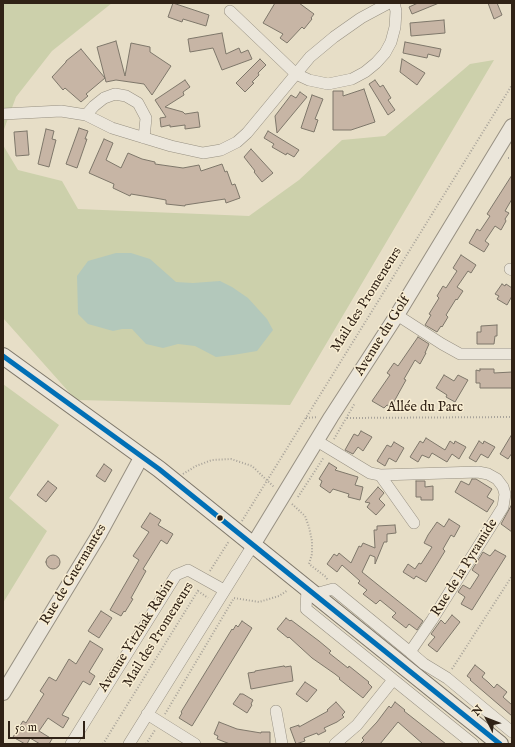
<!DOCTYPE html>
<meta charset="utf-8">
<style>
body{margin:0}
#map{position:relative;width:515px;height:747px;overflow:hidden;background:#e7dec7;font-family:"IM FELL English",serif}
canvas{display:block}
.frame{position:absolute;inset:0;border:4px solid #302216;pointer-events:none}
.north{position:absolute;left:467px;top:699px;width:40px;height:40px;-webkit-text-stroke:3px #f8edd2;paint-order:stroke;rotate:312deg;font-size:11px;font-weight:700;line-height:16px;text-align:center;color:#302216}
.north::after{content:'';display:block;margin:auto;width:14px;height:18px;background:#302216;clip-path:polygon(50% 0,100% 100%,50% 72%,0 100%)}
.scale{position:absolute;left:8px;top:721px;width:77px;height:18px;box-sizing:border-box;border:2px solid #302216;border-top:0;padding-left:5px;font-size:12px;line-height:14px;white-space:nowrap;color:#302216;-webkit-text-stroke:3px #f8edd2;paint-order:stroke}
</style>
<div id="map">
<canvas width="515" height="747"></canvas>
<div class="frame"></div>
<div class="north">N</div>
<div class="scale">50 m</div>
</div>
<script>
const ctx = document.querySelector('canvas').getContext('2d');
ctx.lineJoin = 'round';
function paint(path, color) { ctx.fillStyle = color; ctx.fill(path, 'evenodd'); }
const shape = rows => new Path2D(rows.map(r => 'M' + r).join(''));
function strokePath(path, color, width, dash) { ctx.strokeStyle = color; ctx.lineWidth = width; ctx.lineCap = dash ? 'butt' : 'round'; ctx.setLineDash(dash || []); ctx.stroke(path); }
function label(font, color, halo, rows, align = 'center') {
  ctx.font = font + ' "IM FELL English",serif'; ctx.lineWidth = 3; ctx.setLineDash([]); ctx.textBaseline = 'middle'; ctx.strokeStyle = halo; ctx.fillStyle = color; for (const [text, x, y, turn = 0] of rows) {
    ctx.save(); ctx.translate(x, y); ctx.rotate((+turn || 0) * Math.PI / 180); ctx.textAlign = isNaN(turn) ? turn : align; if (halo) ctx.strokeText(text, 0, 0); ctx.fillText(text, 0, 0); ctx.restore();
  }
}
const green = shape([
 [3,3,112,3,52,51,16,97,3,132],
 [494,60,290,405,76,400,3,318,3,145,18,170,62,181,78,209,249,216,299,180,342,140,385,136,435,94,470,64],
 [3,384,59,425,9,498,47,531,3,603]
]);
const water = shape([
 [116,253,131,253,150,259,176,282,193,283,220,281,232,287,248,298,267,319,273,330,257,351,233,355,216,357,195,346,178,344,163,348,146,344,132,329,122,329,113,331,88,324,78,314,77,276,88,261]
]);
const building = shape([
 [173,3,209,15,206,26,183,19,182,22,168,17,173,3],
 [275,3,299,3,314,14,311,18,312,19,304,29,302,27,287,43,280,38,283,34,263,23,275,3],
 [418,3,439,3,412,14,409,7,418,3],
 [488,3,497,3,502,15,494,19,488,3],
 [444,20,445,33,411,36,410,23,444,20],
 [222,33,226,54,239,48,241,53,248,50,252,59,222,70,213,48,190,52,188,39,222,33],
 [116,41,125,76,131,43,150,47,150,52,171,66,152,95,144,84,116,80,106,82,97,47,116,41],
 [405,42,441,49,439,57,428,54,427,58,403,53,405,42],
 [81,49,105,78,86,94,88,96,81,102,65,88,63,90,52,77,66,62,66,61,81,49],
 [260,59,266,65,258,73,259,75,252,82,254,83,245,92,236,83,260,59],
 [402,59,425,73,417,85,400,72,402,59],
 [185,80,190,87,183,92,184,95,165,107,183,112,185,114,198,112,200,127,185,129,185,125,170,127,170,125,161,127,160,118,166,117,155,100,185,80],
 [375,80,380,87,383,85,391,98,388,100,395,110,388,115,369,84,375,80],
 [364,89,375,122,351,130,333,130,333,91,343,91,343,96,364,89],
 [300,92,307,97,277,133,275,116,291,95,296,98,300,92],
 [312,95,323,99,315,119,318,120,314,132,301,128,312,95],
 [79,128,88,131,85,139,87,139,77,168,66,164,79,128],
 [46,129,54,131,52,139,56,140,49,167,38,164,46,129],
 [27,131,29,155,16,156,14,132,27,131],
 [268,131,299,150,294,157,287,153,286,155,272,147,274,144,264,138,268,131],
 [104,139,113,143,106,160,121,168,128,153,142,159,155,162,155,164,183,168,199,165,201,171,222,164,225,172,227,171,232,185,235,184,240,198,226,203,225,199,185,205,185,206,166,204,166,200,155,198,131,194,130,196,113,188,114,184,89,173,104,139],
 [251,149,273,173,262,182,254,172,255,171,244,157,251,149],
 [512,175,512,199,505,211,509,213,505,219,506,221,501,230,495,226,485,241,489,244,484,252,469,243,477,229,480,231,490,216,487,214,512,175],
 [461,255,476,265,471,273,468,271,457,287,463,291,457,300,456,299,446,315,448,317,442,327,441,326,437,332,425,325,431,315,429,314,439,298,437,296,443,286,446,288,457,271,453,268,461,255],
 [502,284,505,286,506,284,512,288,512,296,507,305,497,299,499,296,495,294,502,284],
 [497,325,497,336,495,336,494,344,477,344,477,332,481,332,481,326,497,325],
 [418,337,429,344,425,353,426,353,420,364,415,360,404,379,406,380,391,407,387,405,384,408,372,401,390,375,387,373,394,363,398,366,418,337],
 [480,369,494,369,494,373,512,372,512,388,480,388,480,383,476,383,476,370,480,371,480,369],
 [444,375,454,381,458,375,468,380,455,402,446,397,447,395,436,388,444,375],
 [361,431,372,437,363,451,358,447,353,454,345,450,354,434,358,436,361,431],
 [512,434,512,453,508,459,500,454,512,434],
 [426,438,445,450,450,441,454,444,455,441,466,447,459,459,452,454,447,462,432,453,429,458,422,455,418,462,410,457,420,441,423,443,426,438],
 [479,441,483,444,484,441,495,447,488,458,481,454,476,462,469,458,479,441],
 [394,442,404,448,396,462,389,458,385,466,377,461,387,445,391,447,394,442],
 [329,463,337,468,335,470,358,477,355,485,363,487,360,500,348,497,349,494,333,489,330,493,320,486,322,481,319,479,329,463],
 [104,464,112,470,105,482,96,476,104,464],
 [472,479,476,479,492,489,487,497,494,501,487,512,455,492,461,481,469,485,472,479],
 [48,481,57,488,46,502,37,495,48,481],
 [416,481,425,481,425,487,433,486,433,500,421,500,421,497,416,497,416,481],
 [378,487,384,493,379,499,385,505,376,515,367,507,370,503,365,502,378,487],
 [512,504,512,532,501,524,512,504],
 [150,513,161,520,158,525,173,534,167,544,161,540,143,569,146,571,131,598,133,599,125,612,124,611,121,616,110,610,139,560,133,556,149,532,141,527,150,513],
 [449,519,460,526,454,537,451,535,443,549,445,551,426,582,416,576,414,579,403,572,408,564,415,569,419,563,421,564,432,547,424,543,428,535,437,522,444,527,449,519],
 [395,525,396,533,387,534,387,542,384,542,375,564,375,557,370,555,362,572,423,621,417,630,409,624,406,628,392,617,396,613,380,600,376,604,363,594,367,590,358,583,360,581,342,565,337,572,327,564,334,554,337,556,339,553,351,563,359,546,361,547,363,543,375,548,374,530,377,530,377,526,395,525],
 [495,550,506,556,472,610,461,604,465,597,458,592,463,585,470,589,479,575,472,570,483,552,490,556,495,550],
 '46 562a7 7 0 1 1 14 0a7 7 0 1 1-14 0Z',
 [101,611,112,618,99,638,88,631,101,611],
 [452,615,460,622,437,652,428,645,435,637,431,634,441,620,445,624,452,615],
 [286,618,290,621,291,620,319,641,331,651,329,653,348,668,349,666,369,682,368,683,372,687,363,698,339,679,340,678,335,674,312,658,289,637,288,638,277,629,286,618],
 [242,621,252,628,192,726,179,718,182,713,181,712,232,629,233,630,236,625,238,627,242,621],
 [90,641,103,649,89,672,95,676,90,685,83,681,62,715,69,718,63,728,48,718,39,731,52,739,49,744,40,744,30,738,27,744,25,744,13,737,23,721,26,723,44,694,40,691,49,677,56,681,69,659,76,664,90,641],
 [475,665,485,673,482,677,488,682,494,688,497,684,507,692,503,697,512,705,512,716,470,680,471,679,467,676,475,665],
 [284,666,285,667,291,666,293,681,251,689,248,673,255,672,255,671,284,666],
 [305,682,317,690,307,702,296,694,305,682],
 [240,694,243,694,253,700,251,704,252,705,247,713,233,704,240,694],
 [336,702,345,712,342,715,344,717,337,722,324,728,326,731,318,735,317,733,304,738,305,741,296,744,290,728,299,725,299,727,328,711,327,710,336,702],
 [395,702,405,710,404,711,446,744,423,744,398,722,380,744,360,744,364,740,362,738,377,722,389,706,391,708,395,702],
 [219,722,237,729,261,733,261,732,270,732,270,744,230,744,217,739,218,736,214,734,219,722]
]);
const path = shape([
 [508,158,512,158],
 [306,418,318,417],
 [347,418,512,417],
 [334,439,355,403],
 [183,474,196,466,212,460,231,459,252,466,274,487],
 [298,497,324,457],
 [292,504,305,516,309,527,312,541,312,554,309,564,326,577,328,581],
 [242,521,512,85],
 [210,571,229,541],
 [198,591,208,598],
 [452,669,512,576],
 [165,714,234,598,259,602,279,596,288,590],
 [103,744,199,589],
 [146,744,155,730]
]);
const minor = shape([
 [230,11,296,74,309,80,328,84,352,79,365,72,376,63,385,53,391,42,395,27,396,11,394,3],
 [3,114,61,111,86,115,112,128,171,146,203,153,221,150,237,142,247,133,310,57,334,37,361,18,389,3],
 [86,115,94,106,104,98,115,94,126,96,138,103,146,118,144,138],
 [510,269,512,270],
 [397,315,442,344,460,354,512,354],
 [317,441,370,473,380,475,478,472,488,474,497,479,503,487,505,494,503,507,432,620,410,652],
 [380,475,414,523],
 [307,589,306,609,473,744],
 [315,594,333,589,410,652,424,664,447,678,512,732],
 [276,711,282,744],
 [147,714,195,744],
 [71,744,176,575,188,570,224,590],
 [129,744,253,545],
 [335,744,357,725,393,680]
]);
const tertiary = shape([
 [253,545,331,417,397,315,512,126],
 [3,693,100,533,142,456]
]);
const secondary = shape([
 [3,356,159,469,500,744]
]);
const bus1 = shape([
 [3,356,159,469,500,744]
]);
const markers = [
 [220,518,3.5,"#302216"]
];
const streetNames = [
 ["Mail des Promeneurs",367,300,-58],
 ["Avenue du Golf",383,336,-58],
 ["Allée du Parc",425,408],
 ["Rue de la Pyramide",465,568,-58],
 ["Rue de Guermantes",74,575,-59],
 ["Mail des Promeneurs",159,635,-58],
 ["Avenue Yitzhak Rabin",137,636,-58]
];
paint(green, '#ccd0ab');
paint(water, '#b3c8bb');
paint(building, '#c7b5a5');
strokePath(building, '#7e776a', 1);
strokePath(minor, '#979082', 12);
strokePath(tertiary, '#979082', 16);
strokePath(secondary, '#7e776a', 18);
strokePath(path, '#a8a39a', 2, [1, 2]);
strokePath(minor, '#ebe6db', 11);
strokePath(tertiary, '#ebe6db', 14);
strokePath(secondary, '#ebe6db', 16);
strokePath(bus1, '#006fb6', 5);
for (const [x, y, r, color] of markers) { const dot = new Path2D(); dot.arc(x, y, r, 0, 2 * Math.PI); ctx.fillStyle = color; ctx.fill(dot); strokePath(dot, '#f8edd2', 1.5); }
label('14px', '#302216', '#f8edd2', streetNames);
</script>
